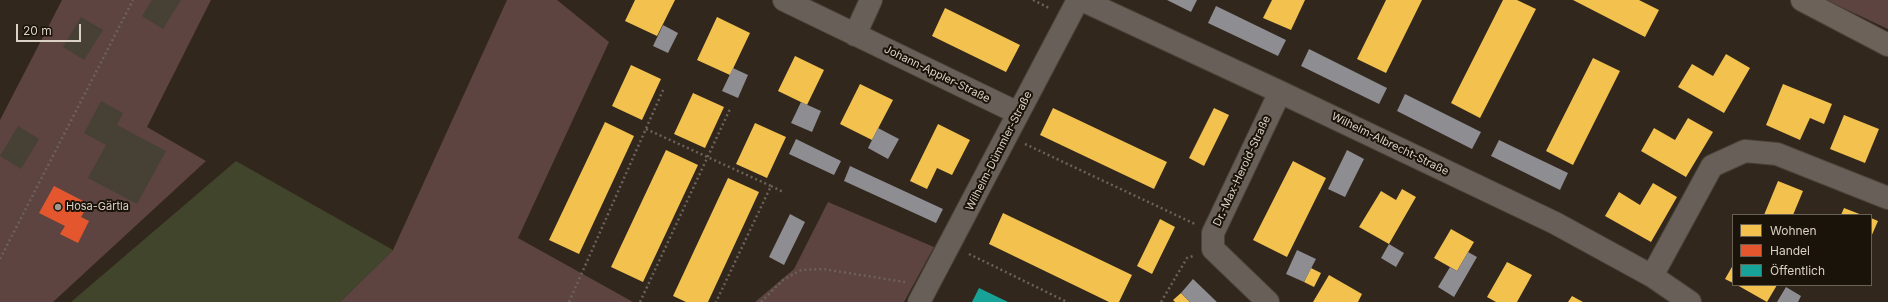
<!DOCTYPE html>
<html>
<head>
<meta charset="utf-8">
<style>
	body { margin:0 }
	#map { position:relative; width:1888px; height:302px; overflow:hidden; background:#31271c; font-family:Inter,sans-serif }
	canvas { display:block }
	.legend { position:absolute; left:1732px; top:214px; width:140px; height:72px; box-sizing:border-box; background:#1a130a; border:1px solid #685f55; margin:0; padding:5px 7px; list-style:none; font-size:12px; color:#dcd1c5 }
	.legend li { display:flex; align-items:center; gap:8px; height:20px }
	.legend b { width:20px; border:1px solid #685f55 }
	.scale { position:absolute; left:16px; top:24px; width:65px; height:18px; box-sizing:border-box; border:2px solid #dcd1c5; border-top:0; padding-left:5px; font-size:12px; line-height:14px; white-space:nowrap; color:#dcd1c5; -webkit-text-stroke:3px #1a130a; paint-order:stroke }
</style>
</head>
<body>
<div id="map">
<canvas width="1888" height="302"></canvas>
<ul class="legend">
<li><b style="height:11px;background:#f2c14e"></b>Wohnen</li>
<li><b style="height:11px;background:#e4572e"></b>Handel</li>
<li><b style="height:11px;background:#17a398"></b>Öffentlich</li>
</ul>
<div class="scale">20 m</div>
</div>
<script>
const ctx = document.querySelector('canvas').getContext('2d');
ctx.lineJoin = 'round';
function fill(path, color) { ctx.fillStyle = color; ctx.fill(path, 'evenodd'); }
const toPath = rows => new Path2D(rows.map(r => 'M' + r).join(''));
function stroke(path, color, width, dash) { ctx.strokeStyle = color; ctx.lineWidth = width; ctx.lineCap = dash ? 'butt' : 'round'; ctx.setLineDash(dash || []); ctx.stroke(path); }
function label(font, color, halo, rows, align = 'center') {
  ctx.font = font + ' Inter,sans-serif'; ctx.lineWidth = 4; ctx.setLineDash([]); ctx.textBaseline = 'middle'; ctx.strokeStyle = halo; ctx.fillStyle = color; for (const [text, x, y, turn = 0] of rows) {
    ctx.save(); ctx.translate(x, y); ctx.rotate((+turn || 0) * Math.PI / 180); ctx.textAlign = isNaN(turn) ? turn : align; if (halo) ctx.strokeText(text, 0, 0); ctx.fillText(text, 0, 0); ctx.restore();
  }
}
fill(toPath([
	[62,0,211,0,147,127,206,161,53,302,0,302,0,120],
	[507,0,557,0,609,42,518,238,633,302,340,302,393,250],
	[1826,0,1888,0,1888,29],
	[828,202,934,247,904,302,755,302,794,269]
]), '#5d4440');
fill(toPath([
	[236,161,393,250,340,302,71,302]
]), '#41452b');
fill(toPath([
	[635,0,675,0,657,36,625,21],
	[1272,0,1305,0,1291,30,1263,18],
	[1386,0,1422,0,1386,73,1357,59],
	[1503,0,1517,0,1536,9,1480,118,1451,103],
	[1573,0,1639,0,1659,10,1645,37],
	[945,8,1020,45,1006,72,932,36],
	[717,17,750,33,730,75,697,60],
	[1726,54,1750,68,1724,113,1678,87,1692,64,1713,76],
	[795,56,824,70,807,105,778,91],
	[1593,58,1620,71,1573,165,1546,151],
	[631,65,661,79,642,120,612,106],
	[860,84,893,100,872,140,840,124],
	[1783,84,1832,104,1824,124,1810,118,1800,140,1766,125],
	[693,93,724,107,705,148,674,134],
	[1053,108,1167,162,1154,189,1040,135],
	[1214,108,1229,115,1204,166,1189,158],
	[1844,115,1879,129,1865,163,1830,149],
	[1688,118,1713,132,1686,177,1641,151,1654,128,1675,140],
	[605,122,634,136,579,254,549,240],
	[755,123,786,137,767,178,736,164],
	[938,124,970,140,952,175,937,168,927,189,910,181],
	[666,150,698,165,643,282,611,267],
	[1293,161,1326,178,1287,257,1253,240],
	[728,178,759,192,708,302,686,302,673,296],
	[1778,181,1803,191,1793,215,1764,215],
	[1653,183,1677,197,1651,242,1605,216,1619,192,1640,205],
	[1402,189,1416,197,1389,244,1359,227,1381,191,1396,200],
	[1844,208,1862,215,1841,215],
	[1003,213,1132,275,1119,302,1109,302,989,244],
	[1871,218,1878,221,1871,237],
	[1160,219,1175,227,1152,274,1137,266],
	[1451,229,1474,242,1457,271,1434,258],
	[1507,262,1532,275,1517,302,1496,302,1487,297],
	[1733,265,1733,283,1725,279],
	[1311,268,1321,273,1314,287,1304,282],
	[1329,275,1362,294,1358,302,1313,302],
	[1737,285,1777,285,1767,302],
	[1181,293,1190,302,1175,302,1173,300],
	[1572,296,1583,302,1568,302]
]), '#f2c14e');
fill(toPath([
	[54,186,89,204,81,217,89,221,78,243,60,234,65,226,39,213]
]), '#e4572e');
fill(toPath([
	[979,288,1008,302,972,302]
]), '#17a398');
fill(toPath([
	[1167,0,1197,0,1191,12],
	[1216,6,1286,40,1278,56,1208,23],
	[663,25,678,33,668,53,653,46],
	[1309,49,1387,88,1379,104,1301,66],
	[733,68,748,75,738,98,722,91],
	[1405,94,1481,132,1472,149,1397,111],
	[801,102,821,111,812,132,791,123],
	[878,128,899,139,888,159,868,148],
	[796,139,841,161,834,175,789,154],
	[1499,140,1568,173,1560,190,1491,156],
	[1347,150,1364,159,1345,197,1328,189],
	[850,166,943,209,936,223,844,181],
	[790,214,805,222,784,265,769,257],
	[1389,244,1404,253,1396,267,1381,258],
	[1297,250,1316,259,1304,282,1286,274],
	[1468,252,1477,257,1454,297,1438,287,1450,267,1457,271],
	[1193,279,1217,302,1190,302,1181,293],
	[1786,287,1801,296,1798,302,1777,302]
]), '#8d8d92');
fill(toPath([
	[152,0,181,0,163,29,142,16],
	[81,17,103,30,84,60,63,47],
	[101,101,123,113,117,125,166,151,137,204,88,178,106,145,84,133],
	[18,126,39,139,21,169,0,156]
]), '#464035');
const street = toPath([
	[784,0,1018,113],
	[1082,0,1280,92,1555,223,1652,276,1690,302],
	[855,35,871,0],
	[1652,276,1712,166,1745,151,1777,154,1888,198],
	[919,302,1078,0],
	[1268,302,1213,249,1213,233,1280,92]
]);
const secondary = toPath([
	[1802,0,1888,45]
]);
stroke(street, '#4b4239', 24);
stroke(secondary, '#4b4239', 24);
stroke(toPath([
	[1033,0,1049,8],
	[646,129,771,186,716,302],
	[1025,144,1195,224],
	[771,186,783,192],
	[969,254,1067,302],
	[0,259,133,0],
	[569,302,664,88],
	[640,302,730,109],
	[761,302,783,280,801,270,823,269,905,282],
	[1161,302,1187,258,1193,256]
]), '#6b635b', 2.5, [2, 3]);
stroke(street, '#686058', 22);
stroke(secondary, '#6c6259', 22);
for (const [x, y, r, color] of [
	[58,207,4,"#a0968a"]
]) { const dot = new Path2D(); dot.arc(x, y, r, 0, 2 * Math.PI); ctx.fillStyle = color; ctx.fill(dot); stroke(dot, '#1a130a', 1.5); }
label('11px', '#dcd1c5', '#1a130a', [
	["Johann-Appler-Straße",937,74,26],
	["Wilhelm-Albrecht-Straße",1390,144,26],
	["Wilhelm-Dümmler-Straße",999,151,-63],
	["Dr.-Max-Herold-Straße",1242,171,-65]
]);
label('11px', '#dcd1c5', '#1a130a', [
	["Hosa-Gärtla",66,207]
], 'left');
</script>
</body>
</html>
